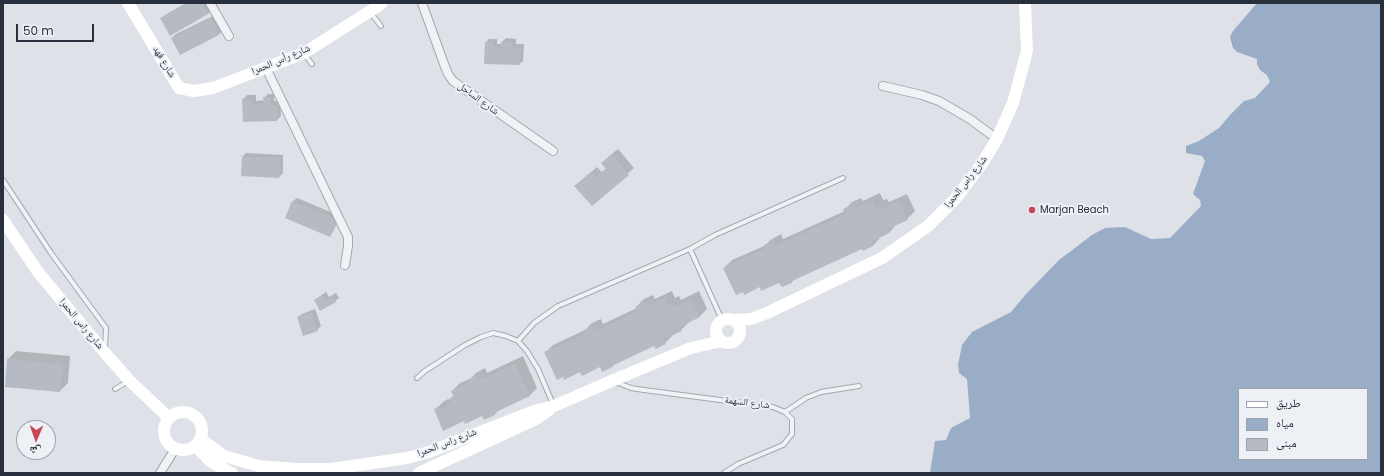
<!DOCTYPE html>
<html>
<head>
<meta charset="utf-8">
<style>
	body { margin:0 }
	#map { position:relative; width:1384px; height:476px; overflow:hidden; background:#dee1e7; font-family:Poppins,"Noto Naskh Arabic",sans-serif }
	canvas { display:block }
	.frame { position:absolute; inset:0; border:4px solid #282f3d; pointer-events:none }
	.legend { position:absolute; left:1238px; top:388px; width:130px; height:72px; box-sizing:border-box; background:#edf0f5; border:1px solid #9ea3ab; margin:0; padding:5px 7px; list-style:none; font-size:12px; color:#282f3d }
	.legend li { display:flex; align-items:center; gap:8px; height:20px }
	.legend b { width:20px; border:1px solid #9ea3ab }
	.north { position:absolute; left:16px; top:420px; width:40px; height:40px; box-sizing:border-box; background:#edf0f5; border:1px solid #9ea3ab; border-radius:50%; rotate:182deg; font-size:11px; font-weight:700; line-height:16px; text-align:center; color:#282f3d }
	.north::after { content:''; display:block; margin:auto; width:14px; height:18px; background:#c74755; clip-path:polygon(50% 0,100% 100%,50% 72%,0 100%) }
	.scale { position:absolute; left:16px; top:24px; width:78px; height:18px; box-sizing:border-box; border:2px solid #282f3d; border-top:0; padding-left:5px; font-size:12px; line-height:14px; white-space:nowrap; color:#282f3d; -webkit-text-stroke:3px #edf0f5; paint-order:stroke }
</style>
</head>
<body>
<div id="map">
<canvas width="1384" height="476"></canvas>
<div class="frame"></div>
<ul class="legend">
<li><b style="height:5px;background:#fff"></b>طريق</li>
<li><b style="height:11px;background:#9aadc6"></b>مياه</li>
<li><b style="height:11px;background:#b5bac3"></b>مبنى</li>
</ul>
<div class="north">ش</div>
<div class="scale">50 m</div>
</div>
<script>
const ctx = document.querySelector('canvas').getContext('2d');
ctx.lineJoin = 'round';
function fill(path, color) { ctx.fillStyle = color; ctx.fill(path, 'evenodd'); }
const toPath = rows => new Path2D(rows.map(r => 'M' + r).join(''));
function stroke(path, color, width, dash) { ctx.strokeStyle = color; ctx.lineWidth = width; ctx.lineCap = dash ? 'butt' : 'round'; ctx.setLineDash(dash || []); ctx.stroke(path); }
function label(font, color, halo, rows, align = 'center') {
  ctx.font = font + ' Poppins,"Noto Naskh Arabic",sans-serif'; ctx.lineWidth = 4; ctx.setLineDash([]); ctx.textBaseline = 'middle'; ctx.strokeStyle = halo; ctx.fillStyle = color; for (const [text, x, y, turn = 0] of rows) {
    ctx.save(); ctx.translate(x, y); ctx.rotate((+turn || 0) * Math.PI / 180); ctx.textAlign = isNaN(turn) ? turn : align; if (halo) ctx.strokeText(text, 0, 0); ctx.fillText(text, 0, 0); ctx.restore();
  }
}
fill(toPath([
	[1257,3,1381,3,1381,473,930,473,935,441,946,440,951,428,970,418,967,379,959,373,958,365,962,345,972,332,1011,312,1027,293,1059,260,1092,235,1105,228,1125,227,1151,239,1170,238,1201,206,1200,200,1193,194,1205,161,1202,156,1186,153,1186,146,1199,141,1219,128,1230,115,1244,101,1255,98,1270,82,1267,75,1260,70,1257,64,1257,59,1237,52,1233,48,1230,37,1233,31],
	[1239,389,1367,389,1367,459,1239,459]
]), '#9aadc6');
fill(toPath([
	[186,3,207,3,211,10,208,14,161,19,165,15],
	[215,15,223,31,219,34,181,54,172,38,176,34],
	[506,38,516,39,516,44,524,44,523,61,519,64,486,42,489,39,497,39,497,44,502,44,502,42],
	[268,94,274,94,274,101,280,101,281,116,277,120,244,121,243,99,247,95,256,95,256,101,265,100,264,98],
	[618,149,634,168,592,205,582,180,597,167,602,172,607,168,608,157],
	[246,153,283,155,283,173,279,177,242,157],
	[880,193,883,200,887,199,889,202,907,194,915,211,907,219,896,225,889,233,880,237,880,238,873,246,862,247,795,278,792,282,780,281,743,291,724,268,732,260,764,246,772,239,781,234,783,239,845,211,844,210,852,202,861,198,863,201],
	[297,198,340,216,333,232,329,236,293,201],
	[672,291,675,298,679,296,681,300,699,291,707,309,700,316,689,322,681,330,672,334,673,335,665,343,655,345,616,363,612,366,603,371,601,366,581,371,545,353,553,345,585,330,592,323,601,319,603,324,637,308,636,307,644,299,653,295,655,299],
	[326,292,329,297,336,293,339,298,335,301,315,300],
	[315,309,321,326,317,330,298,317,302,314],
	[16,351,70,356,68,383,60,391,8,359],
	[523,356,537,388,530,395,500,409,495,414,485,419,483,415,464,420,435,410,443,402,448,399,449,400,454,395,452,391,460,383,470,379,476,373,485,368,487,373]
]), '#0003');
fill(toPath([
	[187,3,202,3,208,14,170,36,160,18],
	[211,18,219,35,180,55,171,38],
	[485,42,494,42,493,47,501,48,501,42,512,42,512,47,521,48,520,65,484,64],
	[263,97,270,97,271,104,277,104,277,121,243,122,242,99,252,99,252,104,264,104],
	[612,154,629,175,592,206,574,186,591,172,595,177,606,169,601,163],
	[242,157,280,158,279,178,241,176],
	[292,201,337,220,330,237,285,218],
	[872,201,875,207,879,206,881,209,899,201,908,220,887,229,889,233,871,242,873,246,863,251,862,249,792,281,792,283,782,287,779,283,761,291,760,287,744,295,743,292,736,295,723,268,764,249,763,246,773,241,775,246,845,214,843,209,853,205,855,208],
	[322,295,325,300,332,296,336,302,320,311,314,300],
	[664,298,667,305,671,303,673,307,691,299,700,317,680,327,682,331,664,339,666,344,656,349,654,346,612,366,613,367,602,372,600,367,582,376,580,372,564,380,563,377,557,380,544,352,585,334,583,331,593,326,596,331,637,311,635,307,645,302,647,306],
	[311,312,318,331,303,336,297,317],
	[7,359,63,364,60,392,5,387],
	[515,364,530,396,494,413,495,415,484,420,482,416,465,424,464,421,443,431,434,409,440,406,442,409,452,404,449,399,454,397,451,391,468,383,467,380,477,375,479,380]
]), '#b5bac3');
const lane = toPath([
	[370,12,381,26],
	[305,55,312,64],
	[3,180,51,253,106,328,105,348],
	[690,249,722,320],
	[518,341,534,323,558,306,690,249,715,235,843,178],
	[417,378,425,371,465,345,481,337,493,333,506,336,518,341,527,351,538,369,553,404],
	[616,382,631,388,644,390,773,407,785,412,792,419,792,434,783,445,738,464,724,473],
	[115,389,129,381],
	[785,412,806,398,821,392,859,386]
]);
const street = toPath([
	[210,3,229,36],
	[422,3,444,64,448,74,453,81,553,151],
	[266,68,348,237,348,246,345,265],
	[883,86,922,95,939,101,970,119,997,139],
	[160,473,175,449]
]);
stroke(lane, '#a4a8b1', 6);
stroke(street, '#a4a8b1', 10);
stroke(lane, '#f0f2f5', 4);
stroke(street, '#f0f2f5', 8);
stroke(toPath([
	[128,3,179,88,194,91,213,88,304,53,375,8,382,3],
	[3,220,38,272,105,353,129,380,169,418],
	'716 331a12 12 0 1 1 24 0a12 12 0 1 1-24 0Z',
	[735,320,751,319,767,313,882,258,928,226,957,197,981,165,997,139,1013,103,1027,51,1025,3],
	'164 431a19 19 0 1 1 38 0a19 19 0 1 1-38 0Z',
	[201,439,224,456,259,466,296,469,331,469,407,458,429,452,534,411,554,406,616,379,691,348,722,341],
	[196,446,210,461,227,471,232,473],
	[419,473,536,419,549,410]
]), '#fff', 12);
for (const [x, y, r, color] of [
	[1032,210,4,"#c74755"]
]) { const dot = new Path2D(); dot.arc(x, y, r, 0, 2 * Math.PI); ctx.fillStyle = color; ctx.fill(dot); stroke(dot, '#edf0f5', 1.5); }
label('10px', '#282f3d', '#edf0f5', [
	["شارع رأس الحمرا",281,60,-23],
	["شارع فهد",164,62,59],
	["شارع الساحل",478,99,36],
	["شارع راس الحمرا",966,182,-52],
	["شارع راس الحمرا",81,324,50],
	["شارع السهمة",747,403,7],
	["شارع راس الحمرا",447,443,-21]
]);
label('10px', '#282f3d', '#edf0f5', [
	["Marjan Beach",1040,210]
], 'left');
</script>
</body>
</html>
